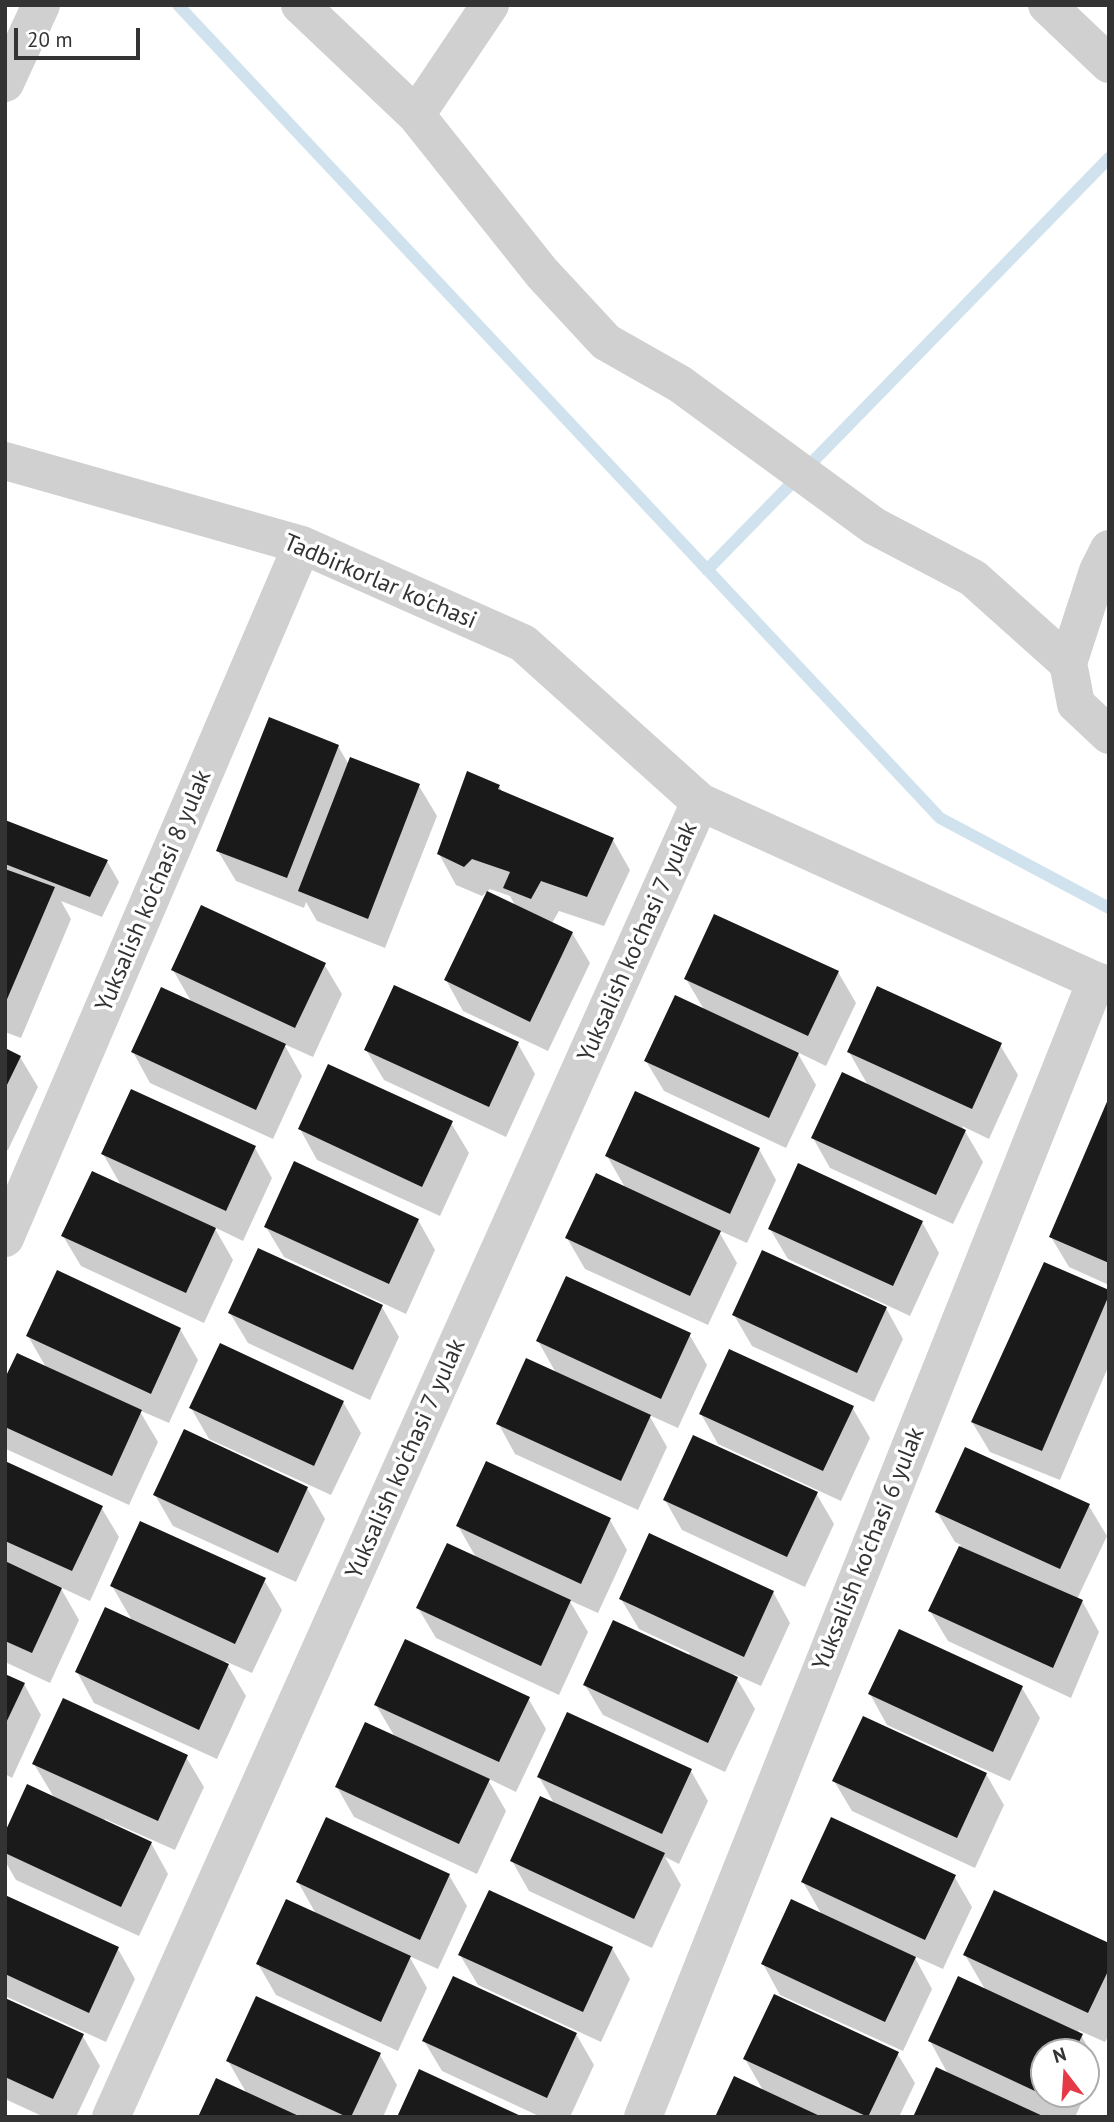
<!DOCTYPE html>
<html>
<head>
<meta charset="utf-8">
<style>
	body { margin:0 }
	#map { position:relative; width:1114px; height:2122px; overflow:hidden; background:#fff; font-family:"PT Sans",sans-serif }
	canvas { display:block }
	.frame { position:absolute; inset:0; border:7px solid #333; pointer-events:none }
	.north { position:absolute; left:1030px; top:2038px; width:70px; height:70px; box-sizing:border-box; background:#fff; border:2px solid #adadad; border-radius:50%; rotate:343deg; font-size:19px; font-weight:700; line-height:28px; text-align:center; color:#333 }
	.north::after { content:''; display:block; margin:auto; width:24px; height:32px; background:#e63946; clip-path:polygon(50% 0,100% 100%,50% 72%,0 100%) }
	.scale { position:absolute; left:14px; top:28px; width:126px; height:32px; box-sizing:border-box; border:4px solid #333; border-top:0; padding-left:9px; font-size:21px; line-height:24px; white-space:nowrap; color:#333; -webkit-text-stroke:5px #fff; paint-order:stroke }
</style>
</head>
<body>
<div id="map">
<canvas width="1114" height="2122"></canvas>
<div class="frame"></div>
<div class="north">N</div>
<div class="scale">20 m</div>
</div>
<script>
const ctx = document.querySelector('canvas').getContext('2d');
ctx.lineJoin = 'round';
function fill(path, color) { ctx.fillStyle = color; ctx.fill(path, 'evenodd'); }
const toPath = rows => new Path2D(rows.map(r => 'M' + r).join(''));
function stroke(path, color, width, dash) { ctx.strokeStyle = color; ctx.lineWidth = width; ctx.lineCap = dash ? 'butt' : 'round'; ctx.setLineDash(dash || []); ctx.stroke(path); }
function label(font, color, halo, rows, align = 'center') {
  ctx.font = font + ' "PT Sans",sans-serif'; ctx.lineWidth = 7; ctx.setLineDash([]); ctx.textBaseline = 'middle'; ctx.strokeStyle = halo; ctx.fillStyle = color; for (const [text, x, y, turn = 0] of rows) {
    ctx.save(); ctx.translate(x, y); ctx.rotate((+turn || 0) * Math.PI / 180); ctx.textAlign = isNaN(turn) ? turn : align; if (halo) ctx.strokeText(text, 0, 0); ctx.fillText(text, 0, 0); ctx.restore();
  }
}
fill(toPath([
	[338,746,349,765,419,786,437,816,385,948,317,921,306,902,304,908,236,881,218,851],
	[499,786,503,793,613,840,630,870,604,926,559,911,552,923,572,933,590,963,548,1051,463,1011,446,980,516,907,510,896,490,889,482,896,456,885,439,854],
	[5,821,107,861,119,882,102,917,61,901,71,919,21,1038,5,1032],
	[324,964,342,994,313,1057,284,1044,302,1076,273,1139,150,1083,133,1052,192,1003,173,970],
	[838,972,856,1003,826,1066,797,1052,816,1085,786,1148,664,1091,646,1061,705,1011,686,979],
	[518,1044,535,1074,506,1137,384,1080,366,1050],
	[1000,1045,1018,1075,989,1139,962,1126,983,1162,953,1224,830,1168,813,1138,869,1087,849,1052],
	[5,1050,20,1057,38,1087,8,1150,5,1149],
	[1109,1101,1109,1285,1069,1267,1051,1237],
	[451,1123,469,1153,440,1216,317,1160,300,1129],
	[255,1148,272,1178,243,1241,214,1227,233,1260,204,1323,81,1266,63,1236,122,1187,103,1154],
	[759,1149,776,1180,747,1243,718,1230,737,1263,708,1325,585,1269,567,1238,626,1189,607,1156],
	[418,1220,435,1250,406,1314,284,1257,266,1227],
	[922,1222,939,1253,910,1316,788,1259,770,1229],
	[1109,1292,1109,1365,1060,1480,990,1452,972,1422],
	[382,1307,399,1337,370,1400,248,1343,230,1313],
	[886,1308,903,1339,874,1402,752,1346,734,1315],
	[180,1329,198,1360,169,1423,139,1410,158,1442,129,1505,6,1449,5,1383,47,1369,28,1336],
	[689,1334,707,1365,678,1428,649,1415,667,1447,638,1510,515,1454,498,1423,556,1373,538,1341],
	[343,1402,361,1433,331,1495,209,1439,191,1408],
	[852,1407,870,1438,841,1501,718,1444,701,1414],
	[5,1463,101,1507,119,1537,90,1601,60,1587,79,1620,50,1683,5,1662],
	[307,1488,325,1519,296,1582,173,1526,155,1495],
	[816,1493,834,1524,805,1587,682,1530,665,1500],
	[1089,1506,1107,1536,1077,1599,1082,1601,1099,1632,1071,1698,948,1641,930,1611,961,1545,955,1542,937,1512],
	[610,1520,627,1550,598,1613,569,1600,588,1632,559,1695,436,1638,418,1608,477,1559,458,1526],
	[264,1580,282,1610,252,1673,225,1661,246,1696,217,1759,94,1703,77,1672,133,1622,112,1586],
	[773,1592,790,1623,761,1686,734,1674,755,1709,725,1772,603,1715,585,1685,688,1656,690,1653,639,1629,621,1599],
	[5,1676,24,1684,41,1715,12,1778,5,1774],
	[1022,1688,1040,1718,1010,1781,887,1725,870,1694],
	[528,1698,546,1729,516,1792,487,1778,506,1811,477,1874,354,1817,337,1787,395,1737,376,1705],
	[186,1757,204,1787,175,1850,105,1819,104,1822,151,1843,168,1874,139,1936,16,1880,5,1861,5,1836,55,1799,34,1764],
	[691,1771,708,1801,679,1864,665,1857,681,1885,652,1948,529,1891,512,1861,555,1805,539,1777],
	[986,1774,1004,1805,975,1868,852,1811,834,1781],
	[449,1875,467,1906,438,1969,409,1956,427,1988,398,2051,276,1995,258,1964,316,1914,298,1882],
	[954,1876,972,1907,943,1969,914,1956,932,1989,903,2051,780,1995,763,1964,822,1915,803,1882],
	[5,1897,118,1949,135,1979,106,2042,5,1996],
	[1109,1945,1109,2035,1105,2042,1078,2030,1099,2066,1086,2093,1086,2052,1044,2052,1044,2094,1086,2094,1075,2117,915,2117,948,2074,930,2041,986,1991,965,1955],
	[612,1948,630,1979,601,2042,478,1985,460,1955],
	[5,2000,82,2035,100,2066,76,2117,44,2117,5,2099],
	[576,2034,594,2065,570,2117,541,2117,442,2071,424,2041],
	[897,2053,915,2083,899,2117,717,2117,764,2092,745,2059],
	[380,2055,397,2085,383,2117,200,2117,247,2094,228,2061]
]), '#0003');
stroke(toPath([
	[178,5,940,818,1109,908],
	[707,570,1109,158]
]), '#cfe2ee', 12);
fill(toPath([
	[269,717,339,745,287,878,216,851],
	[350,757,420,784,368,919,298,891],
	[467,771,500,785,498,789,614,838,587,897,541,881,531,899,503,888,510,872,472,859,464,867,437,854],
	[5,820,108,860,90,897,5,864],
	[5,869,55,887,5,1004],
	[487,891,573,932,530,1022,444,980],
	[201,905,326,963,295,1028,171,970],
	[714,914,839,971,808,1036,684,979],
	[394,985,519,1042,489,1107,364,1050],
	[877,986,1002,1043,972,1109,847,1052],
	[161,987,286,1044,256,1110,131,1052],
	[675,995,799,1053,769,1118,644,1061],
	[5,1048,21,1056,5,1089],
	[328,1064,453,1121,422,1187,298,1129],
	[842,1072,966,1130,936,1195,811,1138],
	[131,1089,256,1146,226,1211,101,1154],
	[635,1091,760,1148,730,1214,605,1156],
	[1109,1097,1109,1263,1049,1237],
	[294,1161,419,1219,389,1284,264,1227],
	[798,1163,923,1221,893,1286,768,1229],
	[92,1171,216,1228,186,1293,61,1236],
	[596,1173,721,1231,690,1296,565,1238],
	[258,1248,383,1305,353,1370,228,1313],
	[762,1250,887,1307,857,1373,732,1315],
	[1044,1262,1109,1290,1109,1295,1042,1451,971,1422],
	[57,1270,181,1328,151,1394,26,1336],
	[566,1276,691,1333,661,1399,536,1341],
	[220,1343,344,1401,314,1466,189,1408],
	[729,1349,854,1406,823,1471,699,1414],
	[17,1353,142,1410,112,1476,5,1427,5,1378],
	[526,1358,651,1415,621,1481,496,1424],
	[184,1429,308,1487,278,1553,153,1495],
	[693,1435,818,1492,787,1557,663,1500],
	[965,1447,1090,1504,1060,1569,935,1512],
	[5,1461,103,1506,72,1571,5,1541],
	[486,1461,611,1518,581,1584,456,1526],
	[140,1521,266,1578,235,1644,110,1586],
	[649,1533,774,1591,744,1657,619,1599],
	[447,1543,571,1600,541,1666,416,1608],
	[959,1546,1083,1600,1053,1668,928,1611],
	[5,1561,62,1588,32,1653,5,1641],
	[105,1607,229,1664,199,1730,75,1672],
	[613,1620,738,1677,708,1743,583,1685],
	[899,1629,1023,1686,993,1752,868,1694],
	[405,1639,530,1697,499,1762,374,1705],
	[5,1674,25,1683,5,1725],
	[63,1698,188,1755,158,1821,32,1764],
	[567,1712,692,1769,662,1834,537,1777],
	[863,1716,987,1773,957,1838,832,1781],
	[365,1722,490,1779,459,1844,335,1787],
	[27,1784,152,1842,121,1907,5,1853,5,1832],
	[540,1796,665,1853,634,1919,510,1861],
	[326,1817,450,1874,420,1940,296,1882],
	[831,1817,956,1875,925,1940,801,1882],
	[489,1890,613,1947,583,2012,458,1955],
	[994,1890,1109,1943,1109,1969,1088,2013,963,1955],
	[5,1895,119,1947,89,2013,5,1974],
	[286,1899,411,1956,381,2022,256,1964],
	[791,1899,916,1957,885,2022,761,1964],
	[453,1976,577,2033,547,2098,422,2041],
	[958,1976,1083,2034,1074,2052,1044,2052,1044,2094,1054,2094,1052,2099,928,2041],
	[774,1994,899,2052,868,2117,743,2059],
	[256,1996,381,2053,351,2117,347,2117,226,2061],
	[5,1998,84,2034,53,2099,5,2077],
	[936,2067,1045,2117,913,2117],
	[419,2069,523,2117,397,2117],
	[734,2076,822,2117,715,2117],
	[216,2078,301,2117,198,2117]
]), '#1a1a1a');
stroke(toPath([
	[300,5,416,115,542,273,606,342,680,384,874,526,973,578,1068,663],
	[1047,5,1109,64],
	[5,83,41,5],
	[416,115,490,5],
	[5,461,302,545,523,643,700,802,1096,981,1109,985],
	[1109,549,1098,571,1068,663,1076,704,1109,735],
	[5,1238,302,545],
	[111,2117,700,802],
	[643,2117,1096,981]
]), '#d0d0d0', 38);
label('24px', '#333', '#fff', [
	["Tadbirkorlar ko'chasi",380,582,23],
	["Yuksalish ko'chasi 8 yulak",154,891,-67],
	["Yuksalish ko'chasi 7 yulak",638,942,-66],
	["Yuksalish ko'chasi 7 yulak",406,1459,-66],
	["Yuksalish ko'chasi 6 yulak",869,1549,-68]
]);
</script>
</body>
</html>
